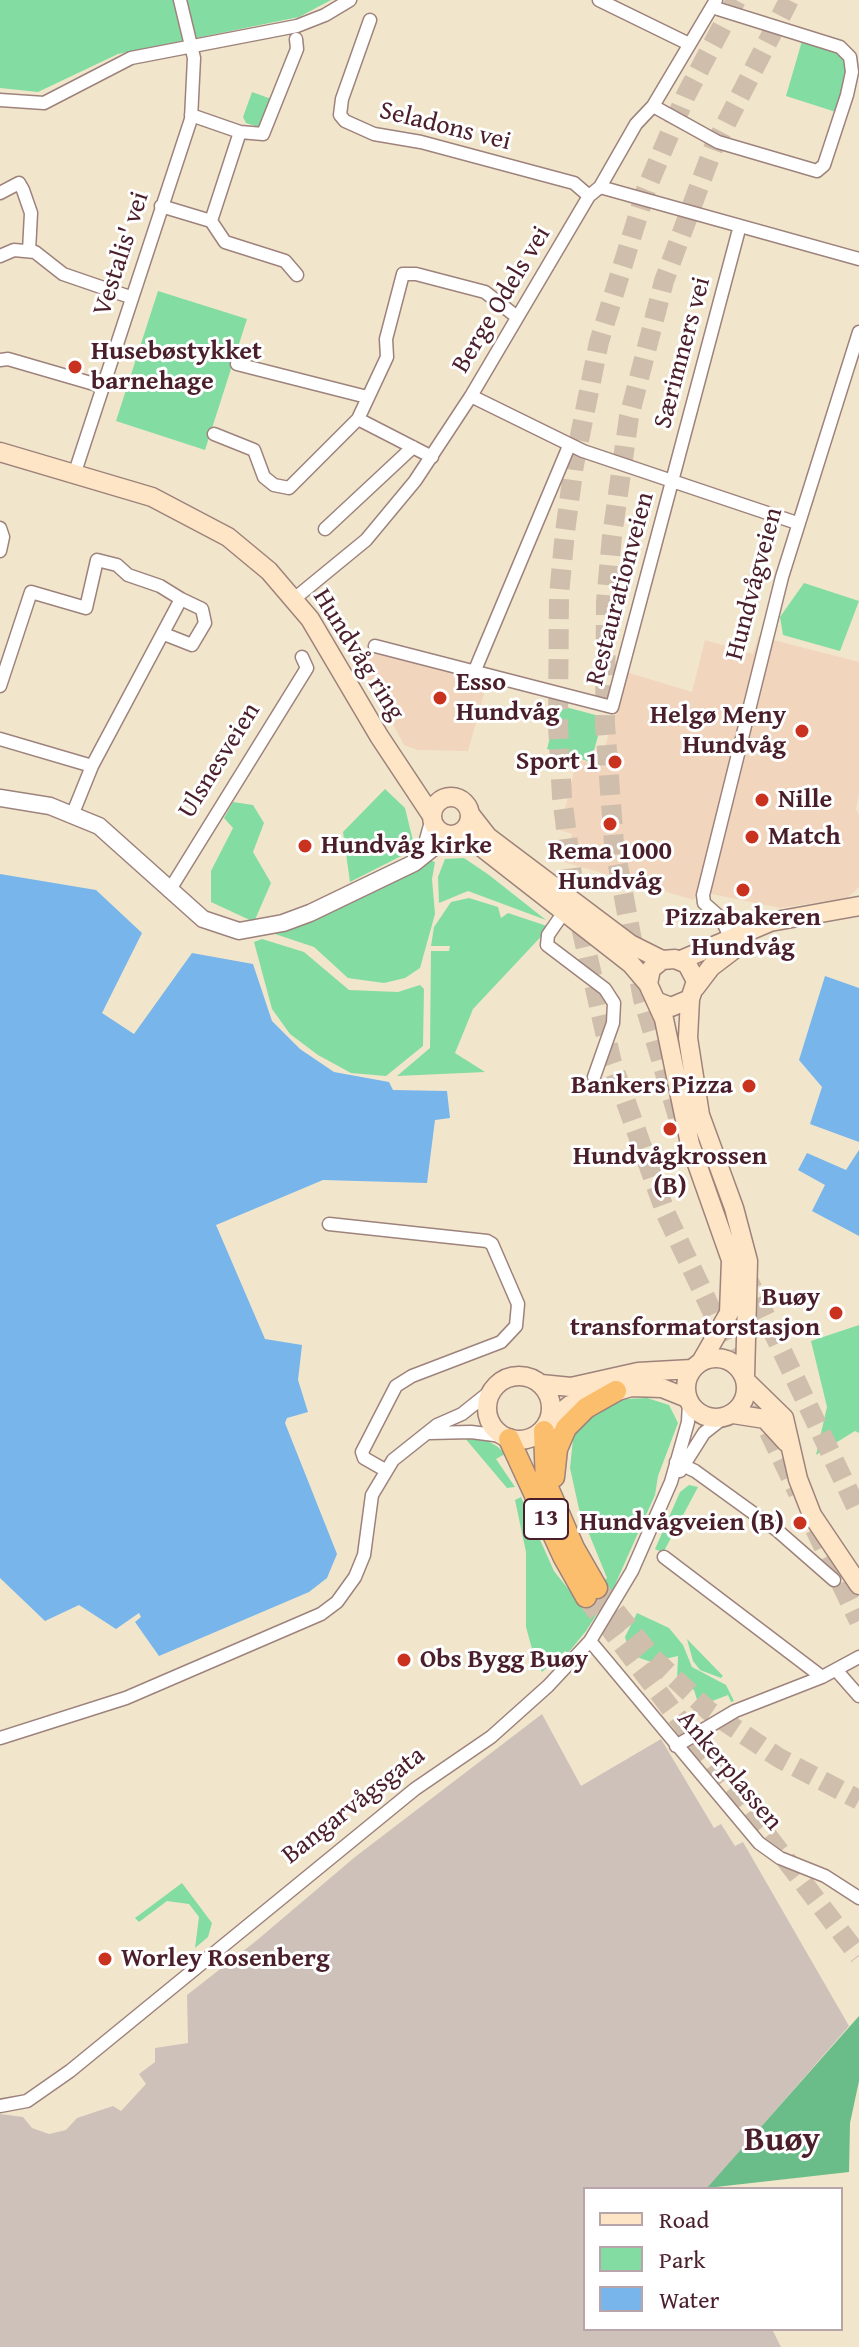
<!DOCTYPE html>
<html>
<head>
<meta charset="utf-8">
<style>
	body { margin:0 }
	#map { position:relative; width:859px; height:2347px; overflow:hidden; background:#f1e6cc; font-family:"Gentium Book Plus",serif }
	canvas { display:block }
	.legend { position:absolute; left:583px; top:2187px; width:260px; height:144px; box-sizing:border-box; background:#fff; border:2px solid #b7a5aa; margin:0; padding:10px 14px; list-style:none; font-size:24px; color:#4a1f2b }
	.legend li { display:flex; align-items:center; gap:16px; height:40px }
	.legend b { width:40px; border:2px solid #b7a5aa }
</style>
</head>
<body>
<div id="map">
<canvas width="859" height="2347"></canvas>
<ul class="legend">
<li><b style="height:10px;background:#fde5c5"></b>Road</li>
<li><b style="height:22px;background:#83dca2"></b>Park</li>
<li><b style="height:22px;background:#77b5ea"></b>Water</li>
</ul>
</div>
<script>
const ctx = document.querySelector('canvas').getContext('2d');
ctx.lineJoin = 'round';
function fill(path, color) { ctx.fillStyle = color; ctx.fill(path, 'evenodd'); }
const toPath = rows => new Path2D(rows.map(r => 'M' + r).join(''));
function stroke(path, color, width, dash) { ctx.strokeStyle = color; ctx.lineWidth = width; ctx.lineCap = dash ? 'butt' : 'round'; ctx.setLineDash(dash || []); ctx.stroke(path); }
function label(font, color, halo, rows, align = 'center') {
  ctx.font = font + ' "Gentium Book Plus",serif'; ctx.lineWidth = 6; ctx.setLineDash([]); ctx.textBaseline = 'middle'; ctx.strokeStyle = halo; ctx.fillStyle = color; for (const [text, x, y, turn = 0] of rows) {
    ctx.save(); ctx.translate(x, y); ctx.rotate((+turn || 0) * Math.PI / 180); ctx.textAlign = isNaN(turn) ? turn : align; if (halo) ctx.strokeText(text, 0, 0); ctx.fillText(text, 0, 0); ctx.restore();
  }
}
fill(toPath([
	[758,636,859,662,859,794,856,809,859,816,859,887,847,898,780,908,697,891,694,900,564,862,572,834,560,830,577,759,600,765,626,672,692,692,705,640,753,654],
	[380,651,488,680,468,751,418,750,404,745,358,660]
]), '#f1d5bd');
fill(toPath([
	[542,1714,581,1786,661,1739,714,1828,721,1824,735,1846,743,1842,849,2026,707,2189,585,2189,585,2329,772,2329,781,2347,0,2347,0,2114,23,2117,32,2128,49,2134,66,2130,77,2118,113,2106,121,2111,146,2084,139,2074,155,2062,155,2048,188,2043,187,1995,256,1941,355,1857]
]), '#cec1ba');
fill(toPath([
	[0,0,331,0,299,17,118,54,38,92,0,88],
	[802,41,837,52,847,64,836,112,786,96],
	[252,92,277,101,262,128,246,123,243,117],
	[158,291,247,319,205,450,116,421],
	[804,583,859,601,840,651,783,635,780,617],
	[558,705,603,717,591,762,547,749],
	[385,789,405,808,415,849,350,882,343,832],
	[233,802,253,805,264,823,253,852,271,883,254,922,211,902,211,871,233,828,224,818],
	[464,858,489,875,546,920,468,891,439,903,438,877,445,859],
	[429,860,435,862,432,879,435,914,420,968,405,978,384,983,348,978,314,947,272,933,294,927,420,869],
	[469,898,498,907,501,918,508,913,550,927,473,1009,455,1053,485,1072,397,1076,430,1048,431,951,449,951,450,946,431,946,434,927,451,902],
	[262,939,304,952,349,990,398,992,420,985,424,989,423,1046,386,1076,351,1073,318,1055,290,1034,272,1009,254,942],
	[859,1325,859,1433,855,1431,816,1455,827,1407,811,1341],
	[647,1398,669,1405,678,1423,658,1476,655,1495,614,1587,586,1631,568,1653,565,1651,542,1672,534,1656,526,1627,526,1552,515,1500,521,1497,554,1571,580,1604,607,1578,579,1509,570,1468,574,1430,599,1408,622,1399],
	[464,1437,488,1441,498,1447,505,1454,496,1459,515,1487,507,1488],
	[689,1485,698,1487,663,1553,655,1549,680,1492],
	[637,1613,669,1628,683,1645,692,1667,726,1685,734,1701,731,1702,728,1695,699,1706,694,1690,677,1681,678,1656,651,1662,637,1657,628,1648,625,1637],
	[687,1639,723,1676,721,1678,700,1670,693,1661],
	[182,1883,212,1923,208,1937,195,1948,199,1917,189,1904,167,1901,139,1922,135,1918]
]), '#83dca2');
fill(toPath([
	[859,2016,859,2081,850,2123,849,2172,707,2188]
]), '#6abc88');
fill(toPath([
	[0,874,96,890,142,933,102,1013,134,1034,192,953,253,964,272,1021,300,1049,334,1072,389,1082,393,1090,447,1091,450,1118,435,1120,427,1183,323,1180,216,1225,265,1339,302,1345,298,1380,308,1412,287,1418,285,1423,337,1554,327,1578,309,1592,159,1656,135,1622,141,1617,139,1613,116,1629,79,1605,45,1621,0,1578],
	[825,976,859,988,859,1142,810,1124,822,1087,799,1060],
	[859,1150,859,1236,812,1211,825,1185,798,1170,807,1153,846,1170]
]), '#77b5ea');
stroke(toPath([
	[736,0,686,95,646,190,599,342,574,465,565,532,559,595,558,726,562,797,576,905,612,1063,666,1214,798,1493],
	[678,1117,643,999,614,844,605,724,606,602,612,536,629,417,664,281,713,149,789,0],
	[744,1271,859,1513],
	[815,1529,859,1621],
	[597,1588,652,1657,709,1711,779,1758,859,1800],
	[586,1597,859,1956]
]), '#d0beac', 20, [20, 10]);
const minor = toPath([
	[599,0,687,43],
	[370,20,342,99,340,115,345,121,374,134,421,142,574,183,589,196],
	[0,100,44,103,131,58,297,26,325,15,350,0],
	[653,106,718,142,817,171,824,165,847,95,852,72,850,57,840,47,712,7],
	[191,115,240,132,263,134,297,49,296,39],
	[600,187,859,259],
	[0,193,19,183,23,190,31,213,29,251],
	[161,206,211,221,225,242,285,261,297,275],
	[211,221,240,132],
	[0,256,14,250,35,252,63,274,130,297],
	[0,360,8,359,101,386],
	[237,364,367,397],
	[471,396,583,451,797,523],
	[214,434,254,450,264,477,274,485,289,488,358,419],
	[432,457,358,419,387,357,386,339,403,274,416,274,485,292,517,317],
	[75,472,191,119,194,58,180,0],
	[0,528,3,537,0,551],
	[325,529,413,447],
	[294,599,366,540,415,481,471,396,589,196,600,187,636,124,653,106,716,0],
	[164,634,192,645,205,623,202,609,181,599],
	[375,646,612,707,738,233],
	[475,670,569,446],
	[0,686,31,592,86,608,97,560,117,565,128,575,160,586,181,599,92,766,73,813],
	[0,739,92,766],
	[169,891,307,668,302,657],
	[564,912,548,935,547,945,605,989,614,1003,613,1023,594,1077],
	[731,939,721,918,704,903,703,895,782,577,859,332],
	[329,1224,487,1241,492,1244,518,1304,516,1326,501,1342,412,1376,396,1386,362,1452,364,1458,385,1470],
	[429,1433,471,1432,502,1436],
	[676,1462,695,1471,778,1531,834,1580],
	[680,1471,704,1433,723,1418],
	[664,1557,822,1677,735,1711,676,1746],
	[590,1641,759,1843,780,1858,825,1876,859,1898],
	[837,1671,859,1696],
	[822,1677,859,1657],
	[0,1738,126,1698,321,1614,337,1602,355,1577,364,1555,372,1495,393,1460,437,1425,462,1414,492,1390],
	[0,2106,27,2101,70,2071,415,1789,491,1737,548,1686,590,1641,632,1571,671,1482,688,1422,689,1403]
]);
const tertiary = toPath([
	[0,798,50,806,99,826,203,919,239,931,283,923,310,913,414,863,449,835],
	[417,858,426,847,433,822]
]);
const secondary = toPath([
	[0,452,152,497,228,537,269,571,310,619,379,736,432,816],
	'432 816a19 19 0 1 1 38 0a19 19 0 1 1-38 0Z',
	[470,814,488,837,630,944,662,960],
	[455,835,480,846,631,964,648,984],
	[681,960,770,922,859,906],
	[695,988,711,967,736,948],
	[690,999,688,1038,700,1115,734,1208,748,1261,745,1377],
	[658,1002,671,1007,690,999,696,981,687,964,675,959,662,960,651,969,648,984,664,1019,690,1144,731,1260,729,1313,701,1362],
	'686 1388a30 30 0 1 1 60 0a30 30 0 1 1-60 0Z',
	'487 1408a32 32 0 1 1 64 0a32 32 0 1 1-64 0Z',
	[746,1381,784,1418,798,1479,812,1515,859,1585],
	[541,1384,571,1387,638,1372,692,1369],
	[733,1414,765,1419,787,1443],
	[548,1423,570,1405,631,1387,662,1388,687,1398]
]);
const trunk = toPath([
	[544,1431,546,1483,574,1548,597,1588],
	[509,1439,563,1556,586,1597],
	[554,1477,557,1449,566,1428,586,1408,616,1391]
]);
stroke(minor, '#9e827c', 15);
stroke(tertiary, '#9e827c', 19);
stroke(secondary, '#9e827c', 21);
stroke(trunk, '#9e827c', 23);
stroke(minor, '#fff', 12);
stroke(tertiary, '#fff', 16);
stroke(secondary, '#fde5c5', 18);
stroke(trunk, '#fabe6d', 20);
for (const [x, y, r, color] of [
	[75,367,8,"#c8321e"],
	[440,698,8,"#c8321e"],
	[802,731,8,"#c8321e"],
	[615,762,8,"#c8321e"],
	[762,800,8,"#c8321e"],
	[610,824,8,"#c8321e"],
	[752,837,8,"#c8321e"],
	[305,846,8,"#c8321e"],
	[743,890,8,"#c8321e"],
	[749,1086,8,"#c8321e"],
	[670,1129,8,"#c8321e"],
	[836,1313,8,"#c8321e"],
	[800,1523,8,"#c8321e"],
	[404,1660,8,"#c8321e"],
	[105,1959,8,"#c8321e"]
]) { const dot = new Path2D(); dot.arc(x, y, r, 0, 2 * Math.PI); ctx.fillStyle = color; ctx.fill(dot); stroke(dot, '#fff', 3); }
for (const [x, y, w] of [
	[546,1519,44]
]) { const box = new Path2D(); box.roundRect(x - w / 2, y - 20, w, 40, 6); ctx.fillStyle = '#fff'; ctx.fill(box); stroke(box, '#4a1f2b', 2); }
label('bold 24px', '#4a1f2b', null, [
	["13",546,1519]
]);
label('26px', '#4a1f2b', '#fff', [
	["Seladons vei",445,127,14],
	["Vestalis' vei",122,254,-72],
	["Berge Odels vei",502,300,-59],
	["Særimners vei",683,353,-75],
	["Hundvågveien",755,584,-75],
	["Restaurationveien",621,589,-75],
	["Hundvåg ring",358,655,58],
	["Ulsnesveien",220,761,-58],
	["Ankerplassen",729,1771,50],
	["Bangarvågsgata",354,1806,-38]
]);
label('bold 26px', '#4a1f2b', '#fff', [
	["Husebøstykket",91,352],
	["barnehage",91,382],
	["Esso",456,683],
	["Hundvåg",456,713],
	["Helgø Meny",786,716,"right"],
	["Hundvåg",786,746,"right"],
	["Sport 1",599,762,"right"],
	["Nille",778,800],
	["Match",768,837],
	["Hundvåg kirke",321,846],
	["Rema 1000",610,852,"center"],
	["Hundvåg",610,882,"center"],
	["Pizzabakeren",743,918,"center"],
	["Hundvåg",743,948,"center"],
	["Bankers Pizza",733,1086,"right"],
	["Hundvågkrossen",670,1157,"center"],
	["(B)",670,1187,"center"],
	["Buøy",820,1298,"right"],
	["transformatorstasjon",820,1328,"right"],
	["Hundvågveien (B)",784,1523,"right"],
	["Obs Bygg Buøy",420,1660],
	["Worley Rosenberg",121,1959]
], 'left');
label('bold 34px', '#4a1f2b', '#fff', [
	["Buøy",782,2141]
]);
</script>
</body>
</html>
